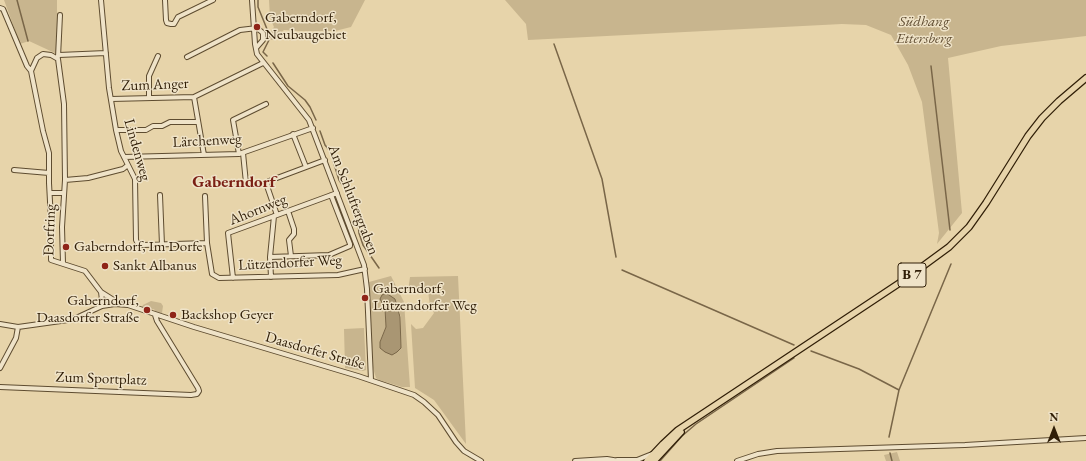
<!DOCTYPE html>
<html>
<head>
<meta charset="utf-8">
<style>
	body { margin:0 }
	#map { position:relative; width:1086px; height:461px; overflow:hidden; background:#e7d4aa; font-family:"EB Garamond",serif }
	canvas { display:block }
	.north { position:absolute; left:1034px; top:409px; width:40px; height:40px; -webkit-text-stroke:3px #efe3c8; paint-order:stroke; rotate:0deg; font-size:11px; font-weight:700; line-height:16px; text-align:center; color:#301e07 }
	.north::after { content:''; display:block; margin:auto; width:14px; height:18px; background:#301e07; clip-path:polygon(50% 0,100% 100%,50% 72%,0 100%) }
</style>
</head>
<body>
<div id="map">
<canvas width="1086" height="461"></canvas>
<div class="north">N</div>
</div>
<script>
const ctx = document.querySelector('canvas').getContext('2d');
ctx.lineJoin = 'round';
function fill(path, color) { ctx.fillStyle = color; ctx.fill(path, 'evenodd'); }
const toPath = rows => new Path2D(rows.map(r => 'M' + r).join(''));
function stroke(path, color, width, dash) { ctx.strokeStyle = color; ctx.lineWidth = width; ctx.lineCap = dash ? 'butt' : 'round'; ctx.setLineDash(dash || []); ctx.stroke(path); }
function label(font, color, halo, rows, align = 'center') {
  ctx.font = font + ' "EB Garamond",serif'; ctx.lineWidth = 3; ctx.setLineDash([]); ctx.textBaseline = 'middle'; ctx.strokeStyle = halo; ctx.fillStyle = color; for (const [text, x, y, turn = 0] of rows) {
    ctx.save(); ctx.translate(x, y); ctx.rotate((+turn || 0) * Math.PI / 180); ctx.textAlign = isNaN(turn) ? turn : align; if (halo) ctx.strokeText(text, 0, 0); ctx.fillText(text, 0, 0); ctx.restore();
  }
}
fill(toPath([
	[4,0,57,0,57,54,29,41,20,44],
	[269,0,365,0,351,27,335,31,300,31,284,30,272,40,268,39,269,33,274,27,270,18],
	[505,0,1086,0,1086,36,1001,46,948,58,962,213,937,244,939,233,922,102,908,65,891,35,866,25,842,24,528,40,526,24],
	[391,276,404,302,410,387,402,387,379,380,376,378,373,368,369,282],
	[395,299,401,317,401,348,380,342,386,327,385,308],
	[458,276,466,444,434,400,415,388,411,324,416,329,423,328,434,313,430,306,428,291,408,291,410,277],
	[151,301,161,303,163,306,162,313,158,313,154,311,155,310,153,309,152,310,142,307,143,305],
	[364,328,366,370,363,371,345,368,344,329],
	[897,452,900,461,886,461,884,455]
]), '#c8b58e');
const water = toPath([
	[386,293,395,299,400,317,401,348,397,352,392,355,385,352,380,348,380,342,386,327,385,308,380,299,382,295,386,293]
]);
fill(water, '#a99673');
stroke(water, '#796648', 1);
stroke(toPath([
	[17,0,28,41],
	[258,0,258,7,269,34,269,40,263,52,267,56],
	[554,44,602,179,616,257],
	[273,63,288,86,305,100,310,107,316,120],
	[931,66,950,230],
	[320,131,325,145,330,151,339,180,345,189,358,221,359,233,363,245,379,268],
	[622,270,794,345],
	[811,351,859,369,899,390,889,437],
	[899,390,951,264],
	[890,453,892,461],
	[660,461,682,436,696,424,794,358]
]), '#796648', 1.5);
const minor = toPath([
	[101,0,109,88,116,130,121,151,135,179,136,240,138,244,143,245,207,243,212,274,219,278,338,275,365,269],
	[165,0,166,20,167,23,171,24,174,24,178,17,213,0],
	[252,0,255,44,257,54,309,120,364,265,367,289,371,380],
	[0,8,3,9,27,66,31,71,37,58,43,54,51,55,58,59,64,104,65,180,62,227,63,263],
	[59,55,106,53],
	[58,57,60,15],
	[187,57,240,30,257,28,263,33,263,40,256,48],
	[31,71,43,131,49,153,49,183,51,220,51,260,85,271,101,292,120,304],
	[194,97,204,155],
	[149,98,149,76,158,56],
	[111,99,194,97,263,63],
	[116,130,146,130,153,126,162,126,170,122,198,122],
	[293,134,306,167],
	[243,153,246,183],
	[239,154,233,120,266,104],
	[124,157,239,154,313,128],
	[14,170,49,173],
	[65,180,88,178,123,169,128,165],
	[50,193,64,193],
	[160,195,162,245],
	[205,196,207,243],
	[288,211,294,229,294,234,289,240,291,256],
	[277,215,267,186,267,183,269,181,325,160],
	[270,257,329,255,350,246,350,244,331,195],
	[271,277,270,257,274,216],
	[233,278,228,233,337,193],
	[99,307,102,300,101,292],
	[0,324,18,327,68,320,76,318,102,306,115,304,128,305,194,327,358,376,414,395,424,402,438,415,456,442,464,451,481,461],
	[0,368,16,338,18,327],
	[0,387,191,395,197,394,199,391,198,388,157,321,155,315],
	[617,460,637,460,652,454],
	[575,461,607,459,619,461],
	[737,461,758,454,777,451,965,445,1086,438]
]);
const major = toPath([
	[647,461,663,444,678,430,904,280,949,247,969,227,986,203,1028,136,1042,118,1059,101,1086,78],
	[654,461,681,432]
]);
stroke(minor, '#5e4c30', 6);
stroke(major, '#301e07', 8);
stroke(minor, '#efe3c8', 4);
stroke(major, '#e7d4aa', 5.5);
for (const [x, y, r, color] of [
	[257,27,4,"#8f2418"],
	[66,247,4,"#8f2418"],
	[105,266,4,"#8f2418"],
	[365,298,4,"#8f2418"],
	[147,310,4,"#8f2418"],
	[173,315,4,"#8f2418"]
]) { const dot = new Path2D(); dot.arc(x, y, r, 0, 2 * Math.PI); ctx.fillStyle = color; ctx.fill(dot); stroke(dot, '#efe3c8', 1.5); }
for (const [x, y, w] of [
	[912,275,28]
]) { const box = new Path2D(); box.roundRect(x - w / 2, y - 12, w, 24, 3); ctx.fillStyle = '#efe3c8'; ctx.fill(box); stroke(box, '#301e07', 1); }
label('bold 14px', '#301e07', null, [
	["B 7",912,275]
]);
label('15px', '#301e07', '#efe3c8', [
	["Gaberndorf,",265,18],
	["Neubaugebiet",265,35],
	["Gaberndorf, Im Dorfe",74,247],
	["Sankt Albanus",113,266],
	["Gaberndorf,",373,289],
	["Lützendorfer Weg",373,306],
	["Gaberndorf,",139,301,"right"],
	["Daasdorfer Straße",139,318,"right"],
	["Backshop Geyer",181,315]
], 'left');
label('italic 15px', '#5e4b30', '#efe3c8', [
	["Südhang",924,22],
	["Ettersberg",924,39]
]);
label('15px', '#301e07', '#efe3c8', [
	["Zum Anger",155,85,-2],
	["Lärchenweg",207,141,-3],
	["Lindenweg",137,150,74],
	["Am Schluftergraben",353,200,69],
	["Ahornweg",258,210,-22],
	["Dorfring",50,230,-88],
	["Lützendorfer Weg",290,263,-3],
	["Daasdorfer Straße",315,351,16],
	["Zum Sportplatz",101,379,2]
]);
label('bold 17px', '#7a1f14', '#efe3c8', [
	["Gaberndorf",234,182]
]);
</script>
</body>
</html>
